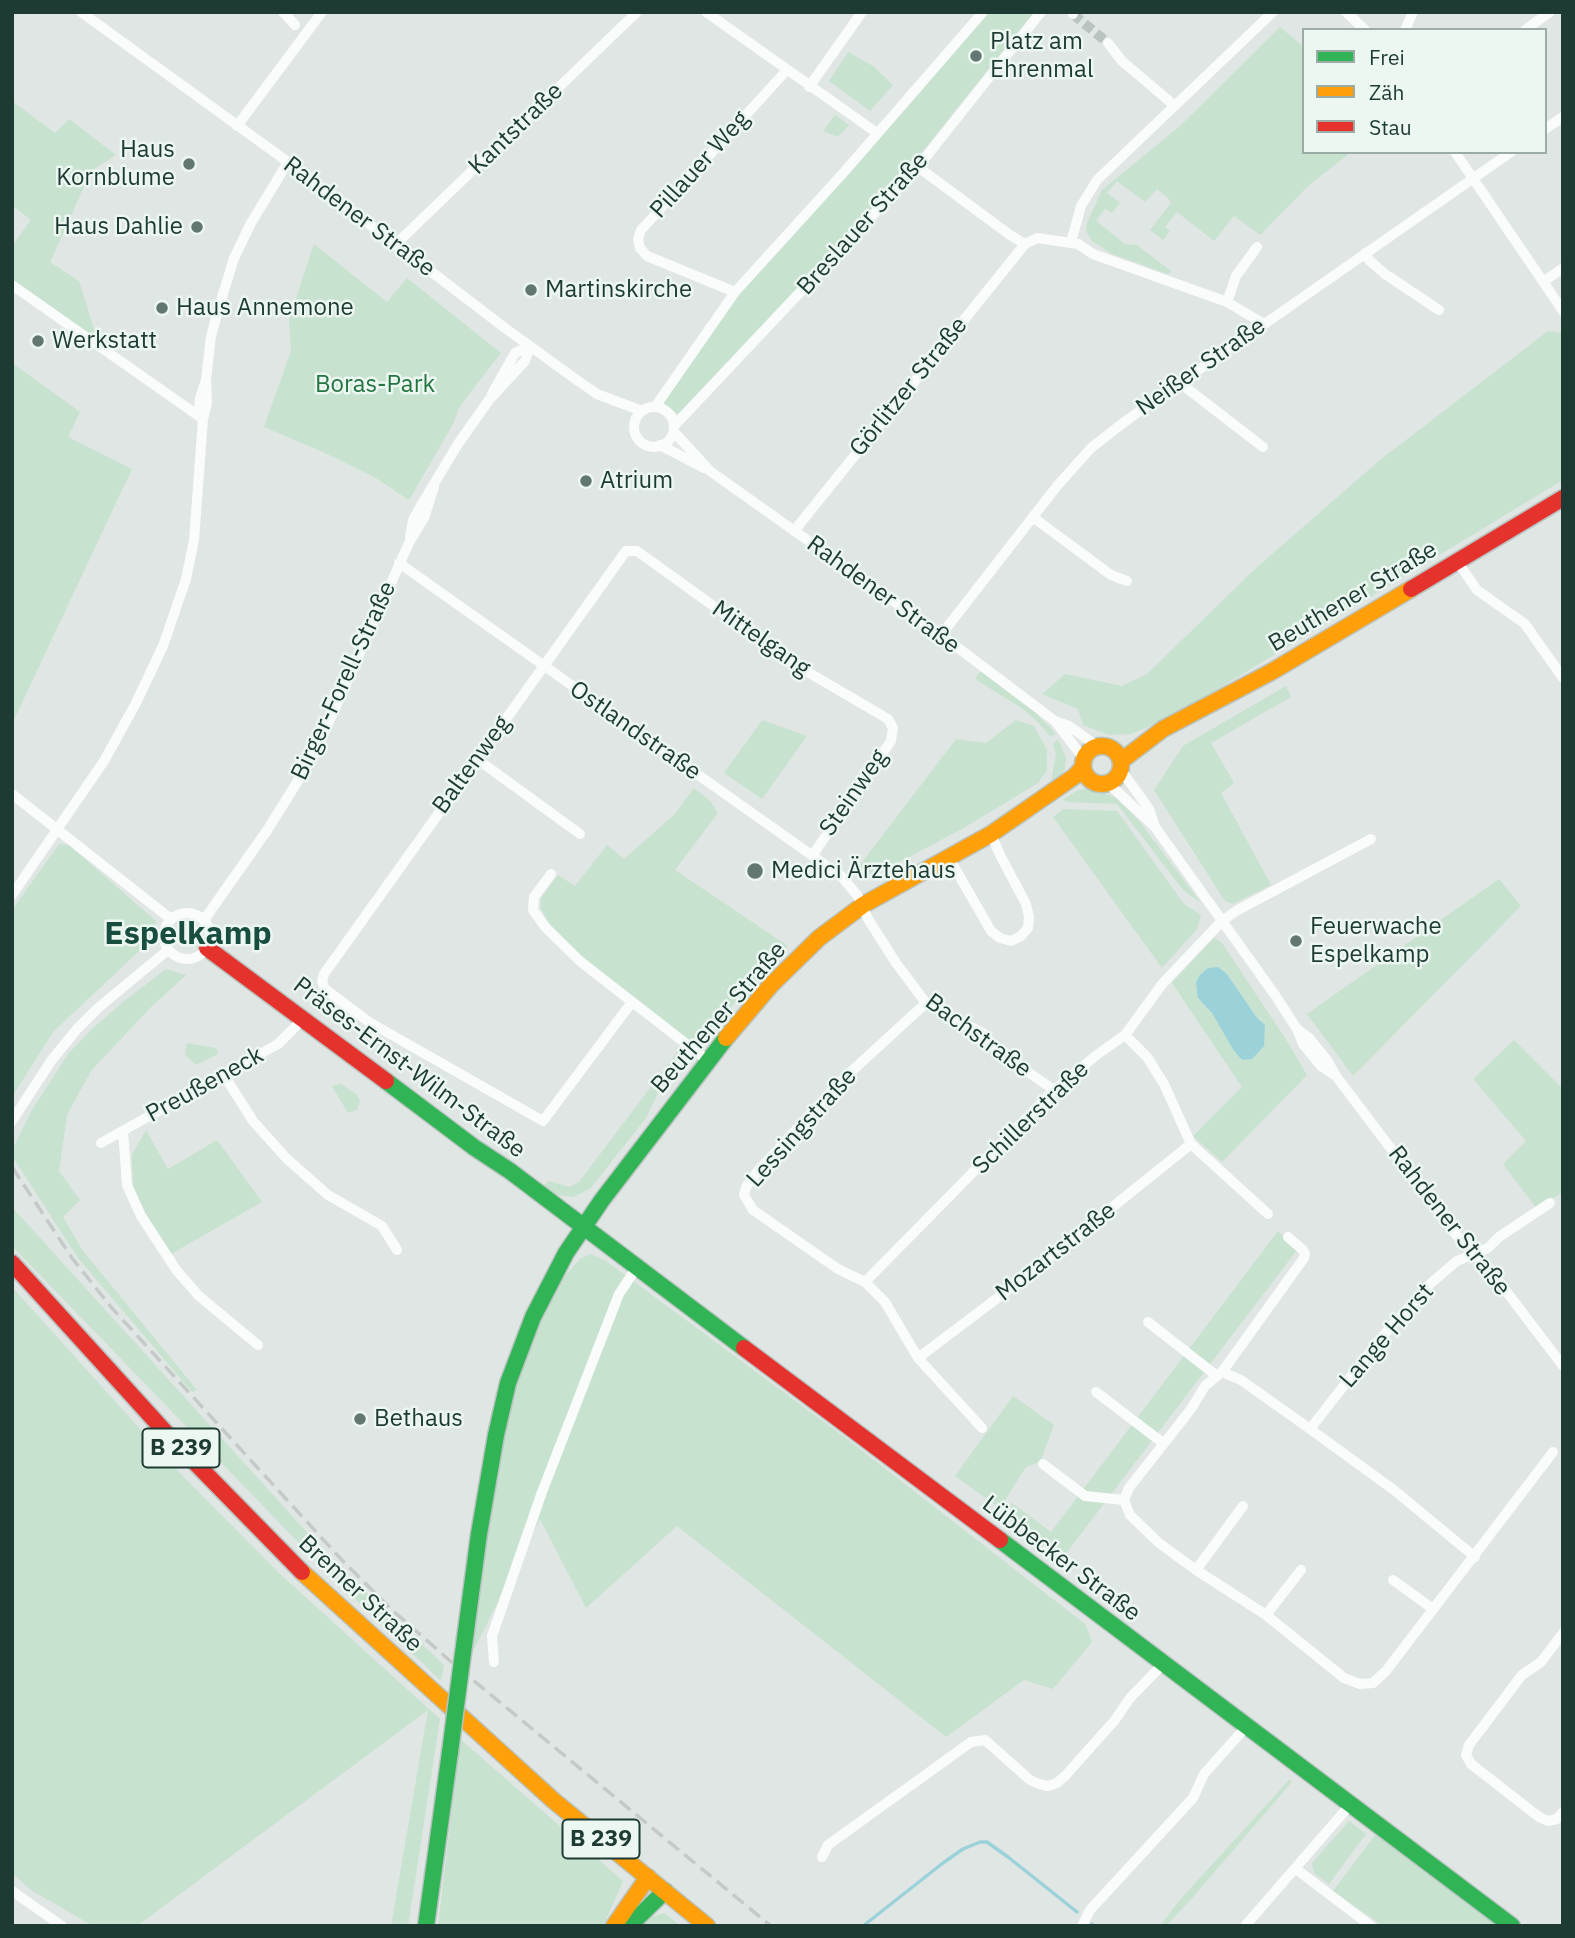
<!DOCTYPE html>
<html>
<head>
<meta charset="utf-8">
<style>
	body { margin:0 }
	#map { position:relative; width:1575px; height:1938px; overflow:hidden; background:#e0e6e3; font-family:"IBM Plex Sans",sans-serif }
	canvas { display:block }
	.frame { position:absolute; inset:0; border:14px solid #1d3b32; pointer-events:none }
	.legend { position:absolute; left:1302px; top:28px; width:245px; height:126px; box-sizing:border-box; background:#edf7f2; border:2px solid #9aaca5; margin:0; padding:9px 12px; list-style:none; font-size:21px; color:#1d3b32 }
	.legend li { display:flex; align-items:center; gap:14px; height:35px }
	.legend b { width:35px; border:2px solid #9aaca5 }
</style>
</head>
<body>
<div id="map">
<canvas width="1575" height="1938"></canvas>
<div class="frame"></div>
<ul class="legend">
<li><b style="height:9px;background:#30b455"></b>Frei</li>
<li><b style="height:9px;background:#ff9f0a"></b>Zäh</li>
<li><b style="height:9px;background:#e5322d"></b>Stau</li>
</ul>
</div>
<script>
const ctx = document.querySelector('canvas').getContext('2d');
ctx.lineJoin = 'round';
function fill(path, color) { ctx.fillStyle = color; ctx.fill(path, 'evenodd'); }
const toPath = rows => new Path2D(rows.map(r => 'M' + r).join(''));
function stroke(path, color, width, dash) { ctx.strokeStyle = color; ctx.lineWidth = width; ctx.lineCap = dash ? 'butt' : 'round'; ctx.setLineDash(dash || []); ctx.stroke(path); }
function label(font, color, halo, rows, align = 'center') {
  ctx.font = font + ' "IBM Plex Sans",sans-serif'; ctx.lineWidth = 5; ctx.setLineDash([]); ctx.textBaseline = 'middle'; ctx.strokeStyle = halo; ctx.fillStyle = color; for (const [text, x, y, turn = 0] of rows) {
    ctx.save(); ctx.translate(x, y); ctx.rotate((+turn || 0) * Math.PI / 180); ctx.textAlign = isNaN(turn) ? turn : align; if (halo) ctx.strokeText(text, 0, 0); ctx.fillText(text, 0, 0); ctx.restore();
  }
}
fill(toPath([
	[988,12,1034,12,890,192,754,335,678,414,662,402,734,298],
	[1280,27,1304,47,1304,152,1351,152,1308,186,1260,235,1234,216,1214,241,1177,212,1165,227,1170,231,1163,240,1150,230,1171,203,1168,198,1157,189,1145,202,1117,181,1107,193,1120,203,1112,213,1105,209,1096,221,1125,244,1137,245,1171,271,1168,274,1112,254,1092,241,1086,231,1087,223,1102,190,1180,126],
	[848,52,873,66,893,85,870,111,829,81],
	[12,101,55,133,69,119,116,155,91,171,50,262,79,281,98,341,12,280,12,246,31,220,12,205],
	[835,115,849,125,838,137,823,131],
	[314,244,387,302,407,278,501,353,460,406,452,426,409,500,374,477,323,452,264,427,291,351,289,320],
	[1548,331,1563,333,1563,480,1170,718,1146,728,1131,734,1109,735,1083,725,1078,709,1042,694,1065,674,1122,686,1147,674,1255,569,1380,460],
	[12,363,80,412,68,437,132,469,12,724],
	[980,671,1034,711,1056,734,1051,737,1038,722,1023,709,975,679],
	[1286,686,1291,697,1211,743,1234,783,1221,793,1271,885,1233,904,1225,901,1154,790,1183,746],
	[762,720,807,736,762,799,724,773],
	[1016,720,1034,726,1047,750,1047,770,1038,783,960,830,890,867,872,873,857,869,956,739,986,743],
	[1058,739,1066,758,1065,769,1060,776,1051,783,1056,754,1053,744],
	[694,788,710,801,718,813,675,870,788,946,695,1045,583,959,549,923,541,909,541,898,558,875,575,886,607,845,624,859,675,814],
	[1087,788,1106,793,1117,799,1139,821,1201,903,1183,890,1117,804,1067,802,1063,800,1076,791],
	[1063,809,1117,811,1184,904,1201,915,1197,929,1162,968,1053,817],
	[59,844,69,845,156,921,152,939,53,1032,12,1097,12,910],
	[1499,879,1521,906,1353,1076,1307,1014],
	[1214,938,1222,943,1287,1041,1307,1075,1222,1162,1193,1136,1242,1087,1172,983],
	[1208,968,1218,968,1227,974,1255,1015,1262,1020,1242,1060,1234,1050,1212,1013,1198,998],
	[166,969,186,975,149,1009,91,1071,67,1115,59,1171,80,1200,63,1217,83,1251,197,1390,192,1392,78,1258,12,1156,12,1150,33,1108,69,1053,93,1028,123,1002],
	[1514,1040,1563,1089,1563,1192,1537,1209,1503,1164,1526,1141,1473,1079],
	[187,1043,216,1048,218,1054,196,1065,185,1055],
	[681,1047,686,1053,660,1089,646,1118,590,1189,573,1197,558,1195,542,1187,549,1181,570,1187,579,1182],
	[341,1084,356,1094,360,1101,357,1110,348,1113,332,1086],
	[146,1130,168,1169,217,1140,262,1202,171,1254,145,1212,133,1186,132,1155],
	[12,1207,333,1561,444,1665,441,1681,324,1569,12,1246],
	[1278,1231,1297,1250,1061,1560,1002,1511,1012,1503,1051,1532],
	[591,1254,606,1261,847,1439,1085,1624,1092,1642,1053,1689,1024,1680,946,1737,677,1526,586,1608,540,1519,471,1655,499,1436,513,1379,538,1323,563,1278,581,1258],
	[12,1287,177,1470,280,1574,440,1719,408,1926,391,1926,428,1710,137,1926,93,1926,31,1890,12,1873],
	[1013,1396,1054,1425,1040,1462,1026,1467,1000,1508,955,1476],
	[460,1739,623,1881,606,1920,602,1926,438,1926],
	[1289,1780,1292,1780,1291,1783,1193,1897,1166,1926,1160,1926,1179,1901],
	[1349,1821,1366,1834,1329,1884,1314,1873,1312,1863],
	[1376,1834,1504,1925,1383,1926,1333,1891],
	[665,1913,680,1926,641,1926,651,1917]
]), '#c7e2ce');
fill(toPath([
	[1218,967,1227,974,1255,1015,1265,1025,1264,1046,1252,1059,1242,1060,1234,1051,1212,1013,1198,998,1196,982,1200,975,1208,968]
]), '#9bd2da');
stroke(toPath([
	[1092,1924,1094,1926],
	[863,1926,943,1863,963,1849,980,1842,987,1842,1008,1857,1077,1912]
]), '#9bd2da', 3.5);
stroke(toPath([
	[1073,14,1108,43]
]), '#b9c4c0', 10, [10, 5]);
const fast = toPath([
	[386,1081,475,1148,510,1171,744,1348],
	[1000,1540,1512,1926],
	[465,1638,479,1534,496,1435,508,1383,533,1317,566,1253,602,1200,726,1038],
	[426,1926,450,1752],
	[629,1926,665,1891]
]);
const slow = toPath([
	'1083 765a19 19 0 1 1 38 0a19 19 0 1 1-38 0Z',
	[1121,761,1163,729,1271,672,1411,589],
	[726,1038,771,985,819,938,863,905,991,834,1075,776,1083,767],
	[302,1572,554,1801,707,1926],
	[614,1926,648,1877]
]);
const jam = toPath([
	[1411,589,1563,498],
	[207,948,386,1081],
	[12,1263,168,1435,302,1572],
	[744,1348,1000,1540]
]);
stroke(fast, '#b8c3bf', 19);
stroke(slow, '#b8c3bf', 19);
stroke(jam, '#b8c3bf', 19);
stroke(toPath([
	[81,12,288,162,505,328,574,378,597,394,642,411],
	[283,12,295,25],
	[706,12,877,133],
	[1072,12,1073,14],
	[1346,12,1365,30],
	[1405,30,1413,12],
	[1525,30,1550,12],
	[1108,43,1122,61,1175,106],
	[809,87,862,12],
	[237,126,322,12],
	[1545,129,1563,117],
	[1455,152,1563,311],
	[918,167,1010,235,1025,244],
	[1071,242,1081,206,1097,180,1273,12],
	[395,245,637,12],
	[1365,253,1369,260,1385,274,1439,310],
	[1543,282,1563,268],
	[12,285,203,419],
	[735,292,647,256,640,248,638,239,641,230,786,71],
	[1227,302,1236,276,1257,247],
	[1180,383,1263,447],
	[492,394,515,353,530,346],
	[655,407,735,292,845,171,983,12],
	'634 427a20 20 0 1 1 40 0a20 20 0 1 1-40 0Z',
	[203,419,199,408,200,398,206,380,211,336,223,294,234,258,251,223,288,162],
	[674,426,918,167,1041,12],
	[674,432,710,471,941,635,1055,721,1069,726,1097,746],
	[660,445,704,468],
	[1034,518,1111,575,1127,581],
	[794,531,1025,244,1037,238,1078,244,1093,254,1227,302,1264,324],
	[410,537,413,520,420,507,458,444,489,400,525,361,530,346],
	[1457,561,1477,590,1525,624,1563,678],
	[399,563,841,876,857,895,868,919,896,963,926,1003,984,1034,999,1052,1054,1090],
	[941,635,1057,486,1091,448,1127,420,1511,152],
	[1055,721,1084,759],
	[477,759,580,834],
	[1121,770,1149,809,1154,824],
	[1108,783,1155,827,1275,995,1297,1029,1303,1044,1321,1066,1333,1074],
	[12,794,171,919],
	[949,858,991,931,1000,938,1011,941,1021,936,1028,928,1029,917,1026,904,1000,855,991,834],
	[551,874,534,897,533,910,546,928,581,962,707,1060],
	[12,895,104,761,136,703,163,646,186,579,194,540,203,419,207,403,206,380],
	'164 936a23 23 0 1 1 46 0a23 23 0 1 1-46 0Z',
	[204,920,268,829,314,755,409,543,424,518,434,487],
	[632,1002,543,1121,369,1022,325,989,322,982,324,974,626,551,637,551,794,664,888,719,893,728,891,741,812,856],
	[926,1003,842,1080,758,1171,746,1187,744,1195,753,1210,838,1269,865,1282,885,1302,918,1358,982,1428],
	[1297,1029,1309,1038,1327,1060,1336,1076,1460,1240,1487,1266,1563,1366],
	[224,1075,253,1121,287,1159,328,1195,382,1226,397,1250],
	[12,1121,51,1061,77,1029,98,1008,168,950],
	[123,1131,127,1185,141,1216,177,1271,199,1296,258,1345],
	[101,1143,278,1044,303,1019],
	[1191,1144,1268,1214],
	[1288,1237,1303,1250,1305,1254,1304,1258,1222,1372,1205,1386,1191,1409,1129,1488,1124,1500,1130,1515,1159,1543,1196,1570,1266,1615,1344,1678,1360,1684,1373,1683,1386,1671,1553,1452],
	[865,1282,1054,1090,1098,1054,1125,1035,1163,983,1222,921,1236,911,1371,839],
	[1148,1322,1217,1376],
	[918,1358,1024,1278,1191,1144,1164,1084,1147,1057,1125,1035],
	[1222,1372,1241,1380,1310,1429,1394,1490,1475,1557],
	[1096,1392,1163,1443],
	[1310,1429,1381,1338,1431,1283,1457,1261,1488,1248,1499,1237,1550,1203],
	[1043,1464,1085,1496,1124,1500],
	[1196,1570,1243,1506],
	[1393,1580,1433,1609],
	[1266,1615,1301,1570],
	[1563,1633,1541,1662,1522,1675,1469,1745,1466,1755,1471,1764,1539,1817,1548,1821,1557,1819,1563,1812],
	[494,1662,492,1636,542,1492,619,1294,637,1267],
	[822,1857,828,1845,971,1742,985,1740,1030,1780,1039,1784,1048,1786,1057,1783,1065,1776,1115,1720,1130,1698,1163,1664],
	[1296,1869,1371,1926],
	[12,1891,62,1926],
	[1082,1926,1090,1910,1193,1798,1204,1774,1246,1727],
	[1245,1926,1350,1805]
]), '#fafbfb', 10);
stroke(fast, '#30b455', 16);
stroke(slow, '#ff9f0a', 16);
stroke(jam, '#e5322d', 16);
stroke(toPath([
	[12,1167,72,1258,111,1307,339,1557,391,1609,456,1666,771,1926]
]), '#c5cac8', 3.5, [14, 7]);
const fastBridge = toPath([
	[450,1752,465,1638]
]);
stroke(fastBridge, '#b8c3bf', 19, []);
stroke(fastBridge, '#30b455', 16);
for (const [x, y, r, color] of [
	[976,56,7,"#617770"],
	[189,164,7,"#617770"],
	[197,227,7,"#617770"],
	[531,290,7,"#617770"],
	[162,308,7,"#617770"],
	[38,341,7,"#617770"],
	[586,481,7,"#617770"],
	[755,871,9,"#617770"],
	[1296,941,7,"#617770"],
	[360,1419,7,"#617770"]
]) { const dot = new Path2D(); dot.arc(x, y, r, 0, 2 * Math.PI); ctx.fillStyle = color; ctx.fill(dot); stroke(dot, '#edf7f2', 2.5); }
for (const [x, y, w] of [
	[181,1448,77],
	[601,1839,77]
]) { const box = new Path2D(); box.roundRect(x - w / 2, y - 19.5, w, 39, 5); ctx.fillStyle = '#edf7f2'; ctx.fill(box); stroke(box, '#1d3b32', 2); }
label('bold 23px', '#1d3b32', null, [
	["B 239",181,1448],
	["B 239",601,1839]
]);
label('24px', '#1d3b32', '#edf7f2', [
	["Platz am",990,42],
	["Ehrenmal",990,70],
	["Haus",175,150,"right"],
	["Kornblume",175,178,"right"],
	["Haus Dahlie",183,227,"right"],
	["Martinskirche",545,290],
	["Haus Annemone",176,308],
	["Werkstatt",52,341],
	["Atrium",600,481],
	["Medici Ärztehaus",771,871],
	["Feuerwache",1310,927],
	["Espelkamp",1310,955],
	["Bethaus",374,1419]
], 'left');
label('24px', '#1d3b32', '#edf7f2', [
	["Kantstraße",516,129,-44],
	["Pillauer Weg",700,165,-48],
	["Rahdener Straße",359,217,37],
	["Breslauer Straße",863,224,-48],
	["Neißer Straße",1201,367,-35],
	["Görlitzer Straße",909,387,-51],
	["Rahdener Straße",883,595,36],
	["Beuthener Straße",1353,597,-31],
	["Mittelgang",761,639,35],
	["Birger-Forell-Straße",344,681,-65],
	["Ostlandstraße",635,731,35],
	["Baltenweg",472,765,-54],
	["Steinweg",854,793,-55],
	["Beuthener Straße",719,1018,-49],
	["Bachstraße",978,1036,36],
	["Präses-Ernst-Wilm-Straße",409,1068,37],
	["Preußeneck",205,1085,-29],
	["Schillerstraße",1031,1118,-44],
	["Lessingstraße",802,1128,-48],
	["Rahdener Straße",1449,1221,52],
	["Mozartstraße",1056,1252,-38],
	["Lange Horst",1387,1336,-49],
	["Lübbecker Straße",1061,1559,37],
	["Bremer Straße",360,1594,43]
]);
label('24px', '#247542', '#edf7f2', [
	["Boras-Park",375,385]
]);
label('bold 32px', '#174e40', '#edf7f2', [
	["Espelkamp",188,935]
]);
</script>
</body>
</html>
